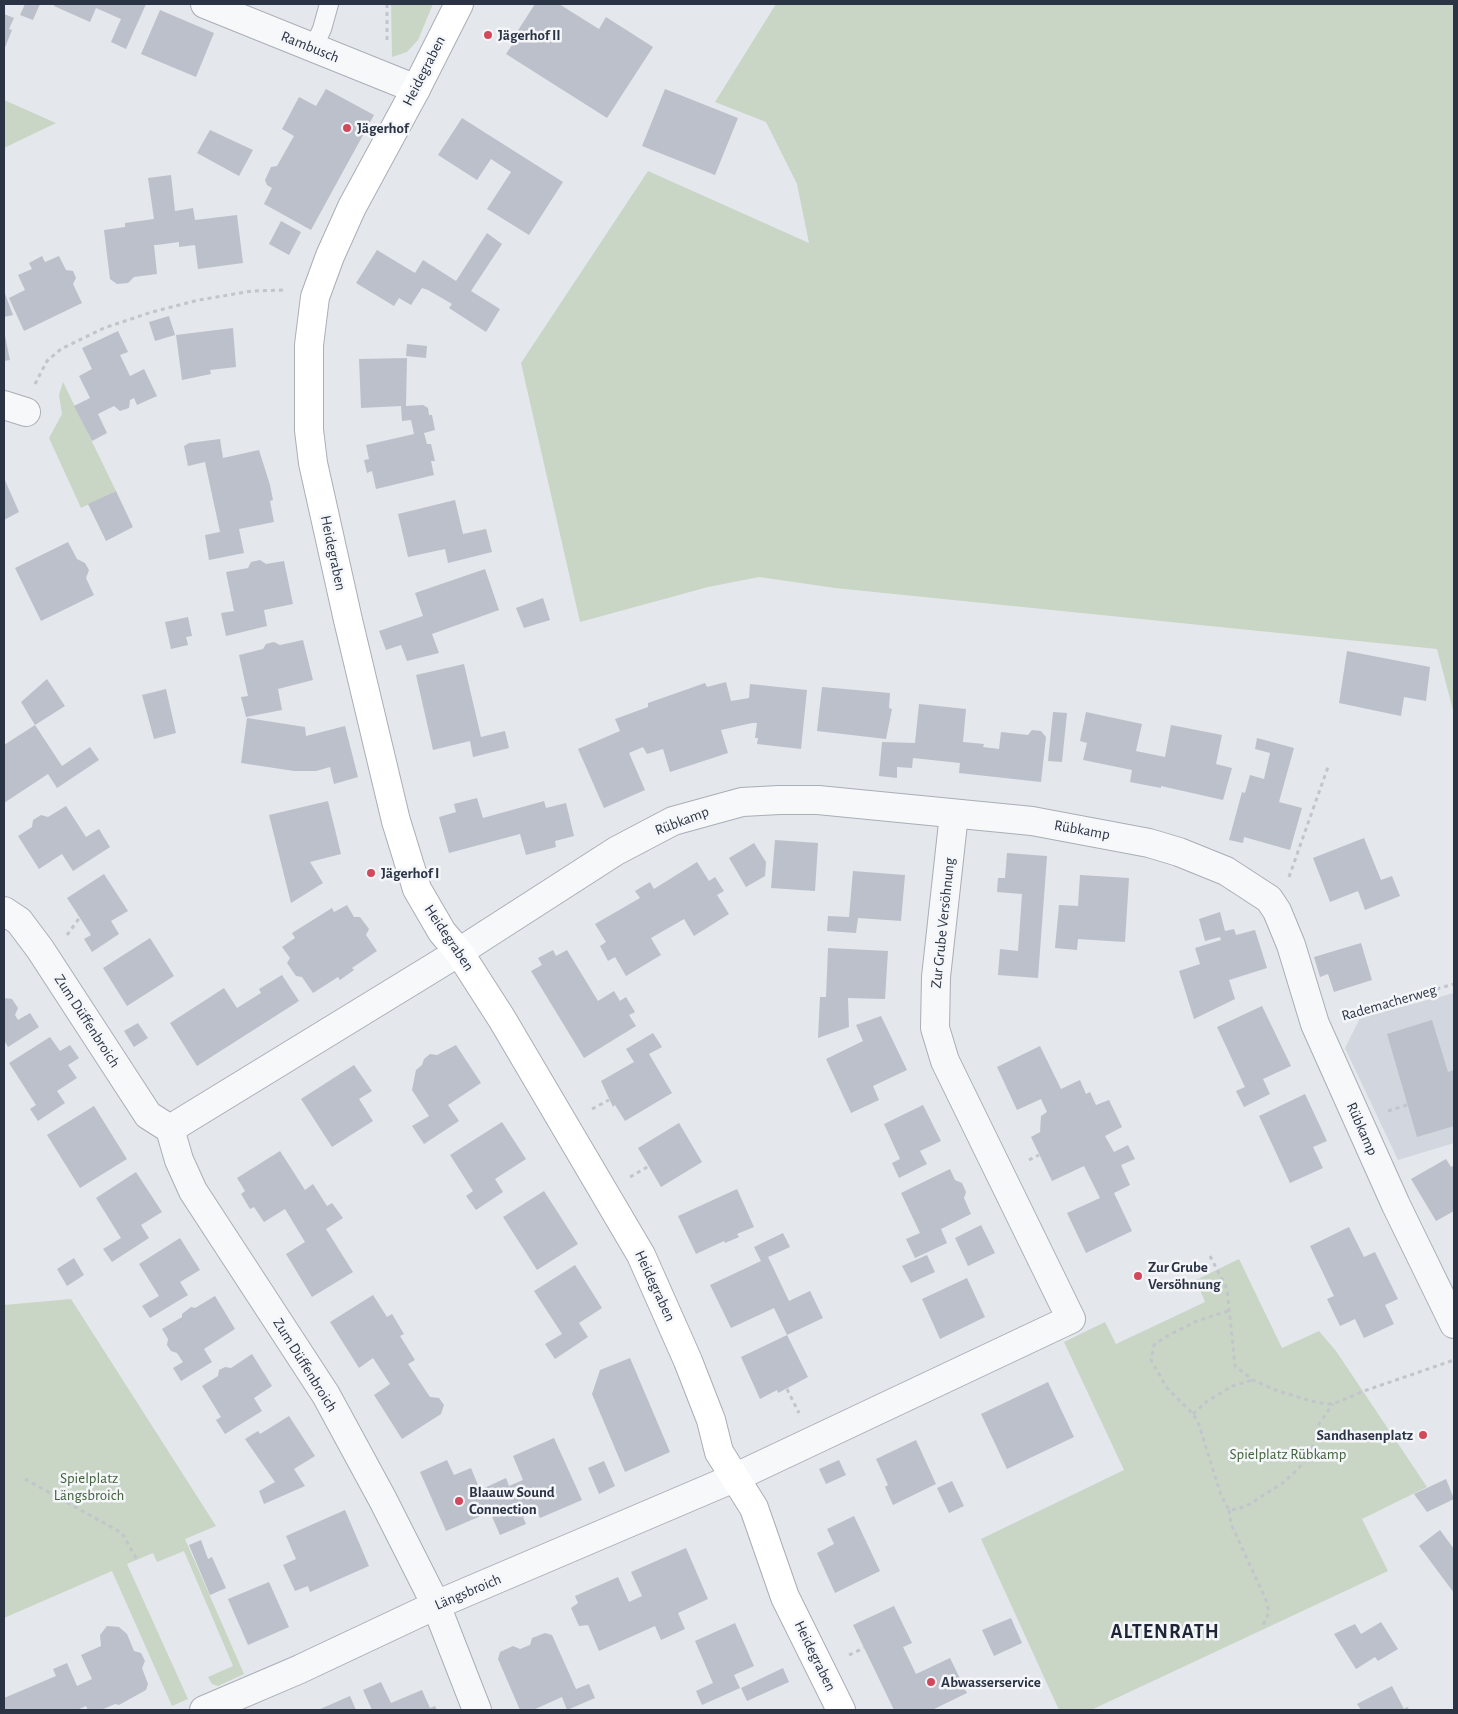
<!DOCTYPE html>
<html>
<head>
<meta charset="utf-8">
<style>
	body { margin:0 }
	#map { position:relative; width:1458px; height:1714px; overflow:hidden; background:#e4e7ec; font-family:"Alegreya Sans",sans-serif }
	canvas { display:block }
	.frame { position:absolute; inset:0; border:5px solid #2b3445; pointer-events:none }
</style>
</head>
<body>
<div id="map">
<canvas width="1458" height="1714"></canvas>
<div class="frame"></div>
</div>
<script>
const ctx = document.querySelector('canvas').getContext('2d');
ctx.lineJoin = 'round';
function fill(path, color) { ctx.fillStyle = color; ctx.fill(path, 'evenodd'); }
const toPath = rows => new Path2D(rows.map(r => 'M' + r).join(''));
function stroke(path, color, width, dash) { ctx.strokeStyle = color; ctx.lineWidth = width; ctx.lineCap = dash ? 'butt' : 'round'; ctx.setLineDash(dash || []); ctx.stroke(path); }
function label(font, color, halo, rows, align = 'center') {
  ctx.font = font + ' "Alegreya Sans",sans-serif'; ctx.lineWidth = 5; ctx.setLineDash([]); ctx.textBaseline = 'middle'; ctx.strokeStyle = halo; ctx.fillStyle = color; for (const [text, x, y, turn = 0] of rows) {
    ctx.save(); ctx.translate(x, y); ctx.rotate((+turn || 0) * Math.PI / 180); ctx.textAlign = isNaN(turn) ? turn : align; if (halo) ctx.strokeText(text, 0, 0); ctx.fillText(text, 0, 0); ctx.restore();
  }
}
fill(toPath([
	[1454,993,1454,1143,1398,1160,1345,1048,1360,1018]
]), '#d2d6de');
fill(toPath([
	[391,4,433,4,418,40,407,52,392,57],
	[776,4,1454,4,1454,714,1437,649,835,588,759,577,708,587,580,622,521,363,648,171,809,243,797,184,766,122,715,102],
	[4,100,56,123,4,148],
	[63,382,116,491,81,508,49,438,62,414,59,395],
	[1239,1259,1282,1348,1319,1331,1336,1351,1427,1487,1362,1519,1388,1571,1091,1710,1059,1710,981,1539,1124,1470,1064,1342,1105,1322,1116,1344,1205,1302,1196,1280],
	[71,1299,216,1526,185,1539,244,1674,218,1686,212,1684,208,1677,233,1666,184,1551,157,1562,153,1553,127,1564,188,1699,172,1706,112,1571,4,1618,4,1305]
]), '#c9d6c5');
fill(toPath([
	[25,4,40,4,33,20,20,15],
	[55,4,146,4,126,49,111,42,121,19,96,8,90,22,54,6],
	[535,4,559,4,599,29,606,17,653,47,607,118,506,54,518,36,515,35],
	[160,10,214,33,196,77,141,54],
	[4,14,14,18,9,29,12,30,4,50],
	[326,89,374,115,311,230,264,204,272,188,267,185,265,180,271,167,277,166,294,136,282,129,299,97,316,106],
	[665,89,738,118,715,175,642,146],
	[462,118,563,182,529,235,487,209,511,172,491,159,477,180,438,155],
	[210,130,253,150,239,176,197,153],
	[171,175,175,211,193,208,195,220,237,215,243,263,198,269,195,245,179,247,179,242,157,245,154,245,157,274,134,277,128,283,117,284,110,279,104,230,125,227,125,223,154,219,148,178],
	[281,221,301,232,289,255,269,244],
	[487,233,502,244,471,291,500,309,486,332,449,308,452,304,428,290,422,288,411,305,399,298,394,306,356,283,377,250,415,273,423,260,456,281],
	[42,256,45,262,59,256,66,270,73,271,76,278,73,284,82,303,24,331,9,298,25,290,18,275,32,269,29,263],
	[4,291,13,315,4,317],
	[169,316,175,335,155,341,149,322],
	[233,328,236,367,210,370,211,374,182,380,176,335],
	[4,331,10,360,4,361],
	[118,331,128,352,120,355,130,376,144,369,157,396,137,405,134,398,130,400,129,408,120,411,114,406,98,414,107,433,92,441,74,406,90,398,79,376,92,369,82,348],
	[407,344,427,346,426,358,406,356],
	[407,358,406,406,423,405,428,408,429,415,432,415,435,430,424,433,427,444,431,444,435,461,431,461,434,475,376,489,372,471,367,473,364,460,369,459,366,445,414,434,411,420,402,421,401,406,361,408,359,359],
	[220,439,223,458,259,450,270,485,273,500,270,501,274,522,239,529,244,553,209,560,205,535,220,532,205,462,188,466,184,446,189,443],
	[4,478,19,512,4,520],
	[116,491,133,527,106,541,88,504],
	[455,500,463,534,486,529,492,552,448,563,445,549,408,557,398,514],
	[68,542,77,559,85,563,89,570,86,578,94,595,41,621,15,568],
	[260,560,266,564,284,561,293,604,264,610,267,626,226,636,221,613,234,611,226,572,248,568,251,562],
	[485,569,499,610,432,634,439,653,407,661,401,645,386,650,379,631,423,616,415,593],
	[543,598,550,620,524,628,516,608],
	[188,617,192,636,186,637,188,645,171,649,165,622],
	[303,640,313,680,278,689,282,710,246,717,241,697,248,696,239,655,263,649,266,644,274,642,280,645],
	[1347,651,1430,667,1426,701,1404,697,1401,716,1339,703],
	[464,664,481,737,505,731,509,748,473,757,470,741,433,750,416,675],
	[47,679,65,706,35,725,21,702],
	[726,682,731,701,749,698,750,684,807,690,801,749,757,744,758,738,755,738,757,723,752,723,721,730,728,753,670,772,663,749,647,754,643,747,629,753,645,790,604,808,578,749,620,731,615,719,648,707,648,703,705,683,707,687],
	[822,687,890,693,889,708,892,709,886,739,817,731],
	[166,689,176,733,154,739,142,695],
	[919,704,966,709,963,742,984,744,983,747,999,749,1001,732,1028,735,1032,730,1041,731,1046,737,1041,782,959,773,960,763,913,758,912,768,897,767,897,778,879,776,882,742,915,743],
	[1053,712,1067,713,1062,762,1048,761],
	[1086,712,1142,724,1136,751,1165,757,1171,725,1222,735,1216,764,1232,768,1223,800,1161,786,1161,788,1130,782,1132,770,1083,760,1087,743,1080,741],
	[247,718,305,727,306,736,345,726,358,777,334,784,330,767,316,771,294,771,241,763],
	[35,725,62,766,90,747,99,760,57,788,48,774,4,803,4,745],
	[1257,738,1294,748,1279,802,1302,808,1290,850,1244,837,1243,843,1229,840,1242,792,1245,793,1250,775,1264,779,1270,753,1255,749],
	[477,798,483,818,544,801,546,808,566,803,574,836,555,841,556,847,526,855,520,834,449,853,439,817,456,812,454,804],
	[328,801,341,854,310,862,323,883,291,903,269,815],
	[66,806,86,837,99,829,110,847,73,871,62,854,39,869,18,836,32,827,33,820,41,815,48,817],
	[1364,838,1381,880,1392,876,1400,896,1365,910,1358,891,1330,902,1313,858],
	[775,840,818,843,815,891,771,888],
	[754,843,766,862,765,876,746,887,729,858],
	[1007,853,1047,856,1038,978,998,975,1000,949,1018,951,1022,894,997,892,998,878,1005,878],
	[697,862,709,881,715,877,724,891,717,895,729,914,694,936,684,919,651,938,661,955,626,976,615,957,608,961,600,946,606,942,595,924,640,898,635,891,650,882,654,889],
	[853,871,905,875,901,921,858,918,856,933,827,931,828,916,849,917],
	[104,874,128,911,111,921,119,934,92,952,84,939,91,935,67,898],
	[1080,875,1129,878,1125,942,1078,939,1077,950,1055,948,1059,905,1078,906],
	[347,905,354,917,360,917,369,929,366,935,377,951,352,968,354,970,340,980,338,977,313,993,302,977,296,976,287,963,290,958,282,947,295,938,292,933,332,908,334,912],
	[1220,912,1225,931,1234,929,1236,935,1255,930,1267,968,1229,980,1235,999,1194,1019,1179,971,1200,964,1195,948,1221,940,1220,937,1205,941,1199,919],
	[150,938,174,976,127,1006,103,968],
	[1361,943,1372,980,1334,992,1328,974,1320,977,1314,957],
	[828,948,888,951,885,999,848,998,849,1027,818,1038,820,997,826,997],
	[553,950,556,956,567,950,598,1001,614,991,620,1001,626,997,635,1012,629,1015,636,1026,584,1058,531,971,542,965,538,958],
	[282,975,299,1001,197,1066,170,1023,224,988,237,1008,261,993,259,989],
	[6,998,12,999,18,1008,15,1015,18,1020,30,1013,39,1027,8,1047,4,1040,4,1000],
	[1262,1006,1291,1066,1263,1079,1270,1094,1244,1107,1236,1091,1245,1087,1217,1027],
	[881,1016,907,1070,873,1086,879,1100,851,1113,826,1059,863,1041,856,1025],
	[1432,1020,1448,1072,1454,1070,1454,1126,1417,1137,1387,1034],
	[138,1023,148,1038,134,1047,124,1031],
	[653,1033,662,1047,649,1054,672,1093,625,1121,615,1105,613,1107,601,1081,634,1062,626,1049],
	[50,1037,60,1051,70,1045,79,1058,68,1065,77,1078,57,1091,65,1103,38,1121,30,1109,36,1105,9,1063],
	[456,1045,481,1083,448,1105,459,1121,424,1144,412,1126,429,1116,412,1090,416,1070,422,1065,424,1059,430,1054,437,1055],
	[1040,1046,1061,1089,1080,1080,1086,1094,1090,1092,1096,1105,1109,1100,1122,1127,1105,1136,1114,1152,1128,1145,1135,1159,1121,1165,1130,1185,1114,1193,1132,1231,1086,1253,1067,1213,1100,1198,1084,1166,1052,1181,1031,1137,1040,1132,1041,1116,1047,1112,1041,1099,1017,1110,997,1067],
	[354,1065,372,1091,359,1099,373,1121,332,1147,301,1099],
	[1305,1094,1327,1141,1313,1147,1323,1168,1290,1183,1259,1116],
	[923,1105,941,1141,920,1151,927,1164,899,1178,892,1163,900,1159,884,1124],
	[94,1106,127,1159,80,1188,47,1135],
	[502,1122,526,1159,495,1179,503,1192,476,1210,466,1196,473,1191,450,1155],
	[679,1123,702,1162,661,1187,638,1148],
	[280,1151,305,1190,313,1184,327,1206,332,1203,343,1218,326,1229,353,1272,312,1297,286,1254,305,1242,285,1209,264,1222,254,1207,250,1209,241,1194,245,1191,237,1178],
	[1446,1159,1451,1167,1454,1165,1454,1211,1436,1221,1411,1179],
	[950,1169,955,1180,962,1183,966,1192,964,1198,971,1214,941,1229,947,1243,915,1258,906,1239,920,1233,901,1193],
	[136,1172,162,1212,141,1225,149,1238,112,1262,103,1249,121,1238,96,1198],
	[737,1189,754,1227,737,1234,739,1237,725,1243,724,1241,696,1254,678,1216],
	[544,1191,578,1244,537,1270,503,1217],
	[981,1225,995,1253,968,1266,955,1238],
	[1349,1227,1364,1257,1375,1252,1398,1299,1385,1305,1394,1324,1364,1338,1355,1319,1340,1326,1327,1299,1334,1296,1310,1246],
	[783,1233,790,1247,768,1257,789,1301,810,1291,823,1318,787,1335,774,1308,731,1328,710,1285,761,1261,754,1247],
	[180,1238,200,1270,180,1282,188,1295,150,1318,142,1306,159,1296,139,1264],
	[927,1255,935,1272,911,1283,902,1266],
	[74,1258,84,1275,67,1286,57,1269],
	[575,1265,602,1308,579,1323,588,1337,555,1359,545,1344,562,1334,534,1291],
	[967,1278,985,1317,940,1339,922,1299],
	[373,1295,387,1317,392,1314,404,1334,400,1336,415,1360,408,1364,430,1397,439,1398,444,1405,441,1414,402,1439,374,1395,390,1384,373,1358,359,1368,330,1322],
	[215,1296,235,1329,204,1349,212,1362,181,1381,173,1368,183,1362,177,1353,171,1351,167,1345,168,1339,162,1329,182,1317,182,1314,191,1307,195,1308],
	[787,1335,808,1377,778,1393,777,1390,760,1399,741,1357],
	[252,1354,272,1386,254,1398,262,1411,225,1434,216,1420,221,1417,202,1386,218,1376,219,1370,225,1367,231,1368],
	[630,1358,670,1452,625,1472,592,1394,600,1370],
	[1048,1382,1074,1437,1007,1469,981,1414],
	[289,1416,315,1456,294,1469,305,1486,264,1504,259,1491,275,1482,245,1439,258,1431,260,1434],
	[554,1438,582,1500,540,1518,537,1511,523,1517,526,1524,500,1535,490,1512,446,1531,420,1472,447,1460,454,1475,471,1468,480,1490,506,1478,509,1486,523,1480,513,1456],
	[916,1440,936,1484,893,1505,885,1487,888,1485,876,1459],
	[839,1460,846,1475,826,1484,819,1469],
	[604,1461,615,1486,599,1494,588,1468],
	[1446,1479,1454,1499,1427,1512,1414,1494],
	[952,1481,964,1506,949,1513,937,1488],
	[345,1510,369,1566,310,1592,308,1586,295,1591,283,1565,296,1559,286,1536],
	[854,1516,880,1571,835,1593,817,1553,834,1544,827,1529],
	[1440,1530,1454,1549,1454,1593,1419,1546],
	[201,1540,208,1559,212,1557,226,1588,210,1595,189,1545],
	[686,1548,708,1599,678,1613,685,1629,661,1640,655,1626,599,1651,588,1625,579,1626,571,1608,578,1603,575,1596,618,1577,629,1602,642,1596,631,1572],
	[269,1582,289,1627,248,1645,228,1599],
	[894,1606,912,1643,903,1647,916,1674,950,1658,967,1693,932,1710,894,1710,853,1625],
	[1011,1618,1022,1643,994,1656,982,1630],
	[1381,1622,1398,1649,1378,1661,1375,1657,1356,1669,1334,1634,1355,1624,1361,1634],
	[735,1623,754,1666,734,1675,740,1688,702,1705,696,1691,713,1683,695,1641],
	[107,1626,119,1627,127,1634,134,1651,141,1653,145,1661,142,1668,148,1684,146,1690,119,1705,115,1704,101,1710,88,1710,86,1706,77,1710,4,1710,4,1698,56,1676,53,1669,67,1663,77,1686,92,1679,81,1655,101,1646,100,1635],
	[545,1633,552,1635,576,1689,589,1684,595,1698,567,1710,562,1697,533,1710,520,1710,498,1659,500,1652,513,1646,520,1649,530,1645,532,1638],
	[783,1668,789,1682,747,1701,741,1688],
	[381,1682,391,1703,422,1690,430,1708,435,1706,437,1710,372,1710,363,1690],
	[1392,1686,1404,1709,1407,1707,1410,1710,1361,1710,1357,1704],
	[350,1696,356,1710,318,1710]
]), '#bbc0ca');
const lane = toPath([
	[313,48,322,29,329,4]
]);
const street = toPath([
	[205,4,416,89],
	[4,405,26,412],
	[4,911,19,921,40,949,148,1115,170,1129],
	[170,1129,459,952,616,851,673,821,742,802,779,800,818,800,1032,821,1149,843,1179,852,1226,871,1269,899,1277,911,1291,945,1315,1024,1396,1205,1454,1324],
	[170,1129,179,1160,193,1191,326,1395,383,1500,436,1605,477,1710],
	[204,1710,300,1669,436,1605,734,1478,1071,1319,945,1061,935,1028,936,977,954,814]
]);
const secondary = toPath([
	[459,4,416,89,352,207,330,256,315,297,309,345,309,430,313,463,348,620,396,821,417,889,442,932,459,952,502,1019,641,1255,688,1361,711,1420,719,1452,754,1508,785,1597,841,1710]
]);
stroke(lane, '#a9aeb7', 20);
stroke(street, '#a9aeb7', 30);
stroke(secondary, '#a9aeb7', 30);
stroke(toPath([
	[387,4,387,43],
	[35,384,47,361,61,349,104,328,152,312,199,300,252,291,286,290],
	[1289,877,1329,764],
	[67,935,80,917],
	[1344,1015,1454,984],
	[592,1109,609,1100],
	[1388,1111,1407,1105],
	[1029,1160,1039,1155],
	[630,1177,649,1166],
	[1210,1256,1227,1289,1235,1366,1253,1380,1278,1391,1318,1403,1333,1404,1364,1391,1454,1360],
	[1228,1311,1197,1321,1167,1336,1154,1345,1151,1360,1167,1388,1193,1414,1198,1422,1221,1495,1229,1510,1238,1509,1250,1504,1284,1482,1298,1469,1310,1455,1319,1424,1333,1404],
	[787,1389,799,1413],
	[1193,1414,1206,1402,1232,1386,1253,1380],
	[25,1479,122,1533,137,1560],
	[1229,1510,1231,1524,1266,1600,1269,1612,1263,1625],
	[849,1655,864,1648]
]), '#c2c5cb', 3, [4, 4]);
stroke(lane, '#f7f8fa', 18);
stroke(street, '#f7f8fa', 28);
stroke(secondary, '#fff', 28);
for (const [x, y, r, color] of [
	[488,35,5,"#d1495b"],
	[347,128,5,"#d1495b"],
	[371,873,5,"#d1495b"],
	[1138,1276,5,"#d1495b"],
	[1423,1435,5,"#d1495b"],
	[459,1501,5,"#d1495b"],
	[931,1682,5,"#d1495b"]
]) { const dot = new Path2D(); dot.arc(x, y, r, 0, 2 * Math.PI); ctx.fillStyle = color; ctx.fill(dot); stroke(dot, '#f4f6f9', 2); }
label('bold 15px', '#2b3445', '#f4f6f9', [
	["Jägerhof II",498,35],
	["Jägerhof",357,128],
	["Jägerhof I",381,873],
	["Zur Grube",1148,1267],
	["Versöhnung",1148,1284],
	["Sandhasenplatz",1413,1435,"right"],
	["Blaauw Sound",469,1492],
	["Connection",469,1509],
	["Abwasserservice",941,1682]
], 'left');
label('15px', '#2b3445', '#f4f6f9', [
	["Rambusch",310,47,22],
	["Heidegraben",424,71,-63],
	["Heidegraben",333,553,78],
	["Rübkamp",682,821,-21],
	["Rübkamp",1082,830,10],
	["Zur Grube Versöhnung",943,923,-84],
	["Heidegraben",449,938,56],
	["Rademacherweg",1389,1003,-16],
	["Zum Düffenbroich",87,1021,57],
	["Rübkamp",1362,1129,66],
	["Heidegraben",655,1286,65],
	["Zum Düffenbroich",305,1365,58],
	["Längsbroich",468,1592,-23],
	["Heidegraben",815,1656,64]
]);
label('15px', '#3f6138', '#f4f6f9', [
	["Spielplatz Rübkamp",1288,1454],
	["Spielplatz",89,1478],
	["Längsbroich",89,1495]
]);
ctx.letterSpacing = '1px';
label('bold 20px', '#1d2536', '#f4f6f9', [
	["ALTENRATH",1165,1632]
]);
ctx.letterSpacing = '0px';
</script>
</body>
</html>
